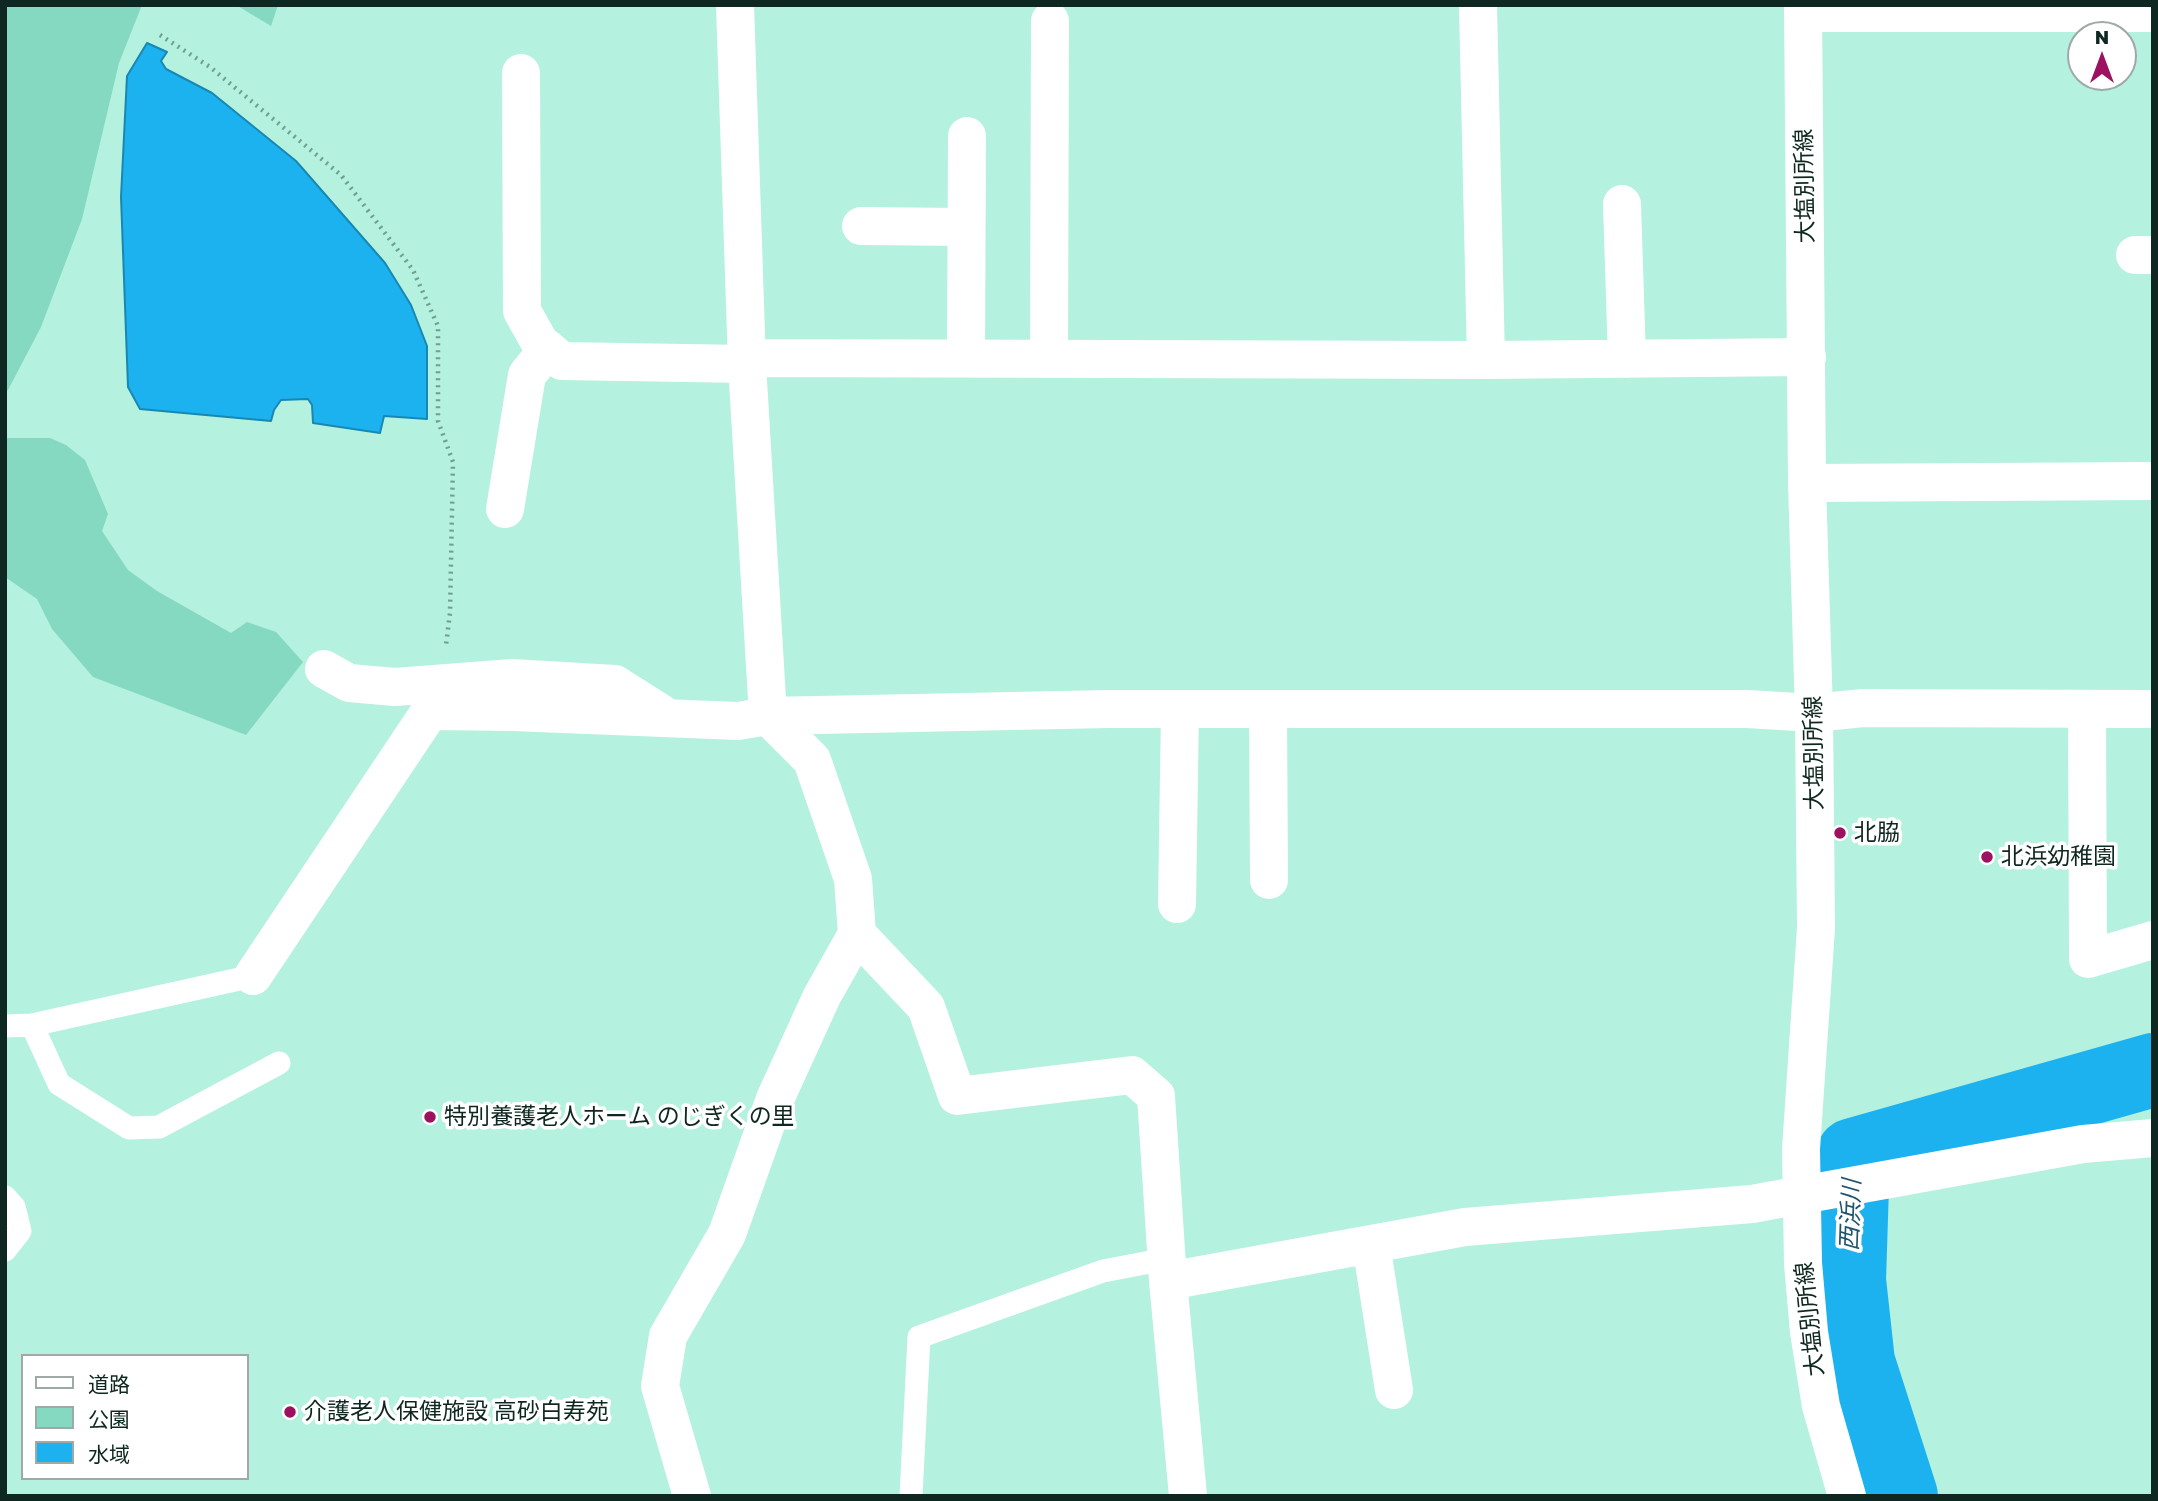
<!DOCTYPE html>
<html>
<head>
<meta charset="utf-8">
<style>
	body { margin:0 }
	#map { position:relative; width:2158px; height:1501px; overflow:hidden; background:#b4f1de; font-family:"Golos Text","Noto Sans JP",sans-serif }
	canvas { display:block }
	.frame { position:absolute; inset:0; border:7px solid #0e2720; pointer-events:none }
	.legend { position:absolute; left:21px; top:1354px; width:228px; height:126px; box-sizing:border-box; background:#fff; border:2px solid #9fa9a6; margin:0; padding:9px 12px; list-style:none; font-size:21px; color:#0e2720 }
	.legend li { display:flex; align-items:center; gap:14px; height:35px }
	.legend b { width:35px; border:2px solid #9fa9a6 }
	.north { position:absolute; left:2067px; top:21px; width:70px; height:70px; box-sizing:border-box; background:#fff; border:2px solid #9fa9a6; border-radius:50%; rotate:0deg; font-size:19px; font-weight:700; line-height:28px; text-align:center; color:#0e2720 }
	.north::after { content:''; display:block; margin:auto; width:24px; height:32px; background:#9c1160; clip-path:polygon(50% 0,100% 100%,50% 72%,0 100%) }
</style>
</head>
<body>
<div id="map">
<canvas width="2158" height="1501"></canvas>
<div class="frame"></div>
<ul class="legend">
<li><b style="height:9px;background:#fff"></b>道路</li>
<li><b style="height:19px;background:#85d9c0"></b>公園</li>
<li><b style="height:19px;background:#1cb2f0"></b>水域</li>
</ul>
<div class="north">N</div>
</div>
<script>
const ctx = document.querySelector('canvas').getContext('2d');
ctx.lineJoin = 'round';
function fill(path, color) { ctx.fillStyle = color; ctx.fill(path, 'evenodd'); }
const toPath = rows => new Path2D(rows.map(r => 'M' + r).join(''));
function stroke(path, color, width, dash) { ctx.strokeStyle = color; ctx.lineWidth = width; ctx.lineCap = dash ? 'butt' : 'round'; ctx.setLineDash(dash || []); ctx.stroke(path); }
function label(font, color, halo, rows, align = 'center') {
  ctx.font = font + ' "Golos Text","Noto Sans JP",sans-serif'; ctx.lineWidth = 7; ctx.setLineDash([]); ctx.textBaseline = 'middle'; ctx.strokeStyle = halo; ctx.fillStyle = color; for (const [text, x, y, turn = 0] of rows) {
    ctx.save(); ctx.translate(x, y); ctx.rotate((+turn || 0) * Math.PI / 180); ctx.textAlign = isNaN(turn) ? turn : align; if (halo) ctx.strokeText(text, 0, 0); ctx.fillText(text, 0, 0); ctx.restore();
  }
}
fill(toPath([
	[5,5,142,5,119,63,82,219,41,327,8,390,5,391],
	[236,5,278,5,271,26],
	[5,438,50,438,66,445,85,460,108,514,102,531,128,570,157,591,231,633,247,622,276,632,303,662,246,735,93,677,52,629,37,599,5,577]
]), '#85d9c0');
const water = toPath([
	[147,43,167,52,161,61,166,69,212,93,296,161,385,263,411,305,427,346,427,419,384,416,380,433,313,423,312,405,308,399,281,400,274,410,271,421,140,409,128,387,121,197,127,76,147,43]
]);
fill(water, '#1cb2f0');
stroke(water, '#1888b2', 2);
stroke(toPath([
	[1901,1496,1858,1362,1849,1280,1853,1155,2153,1070]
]), '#1cb2f0', 74);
stroke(toPath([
	[160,35,210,67,341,175,413,270,438,326,438,421,453,462,450,613,446,645]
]), '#709e90', 4.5, [2, 5]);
stroke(toPath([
	[32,1025,59,1084,129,1128,159,1127,279,1063],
	[5,1026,32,1025,253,976],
	[5,1197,14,1207,20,1231,5,1250],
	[911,1496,919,1337,1103,1271,1166,1259]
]), '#fff', 23);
stroke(toPath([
	[1478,5,1486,360],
	[1803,13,2153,13],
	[521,73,522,311,540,343,562,361,747,364],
	[1622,204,1627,359],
	[861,226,966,227],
	[2135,255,2153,255],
	[747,358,1486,360,1807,357],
	[966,358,967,136],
	[1049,358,1050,21],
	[1807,483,2153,481],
	[505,509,527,375,548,349],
	[324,669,349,683,395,687,512,678,615,684,667,717],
	[1268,709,1269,880],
	[2087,709,2088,959,2153,940],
	[1177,904,1180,709],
	[857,934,926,1007,957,1096,1132,1075,1156,1096,1168,1281,1188,1496],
	[253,976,430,711,513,712,738,721,768,716,1109,709,1747,709,1814,713,1863,708,2153,709],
	[1371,1244,1394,1390],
	[1168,1281,1465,1227,1752,1204,2083,1144,2153,1138],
	[692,1496,660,1386,668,1336,727,1234,775,1099,822,996,857,934,853,879,812,760,768,716,747,364,735,5]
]), '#fff', 38);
stroke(toPath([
	[1803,5,1807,483,1814,713,1816,928,1801,1149,1803,1263,1809,1332,1821,1406,1847,1496]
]), '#fff', 38);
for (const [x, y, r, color] of [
	[1840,833,7,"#9c1160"],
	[1987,857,7,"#9c1160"],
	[430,1117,7,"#9c1160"],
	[290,1412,7,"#9c1160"]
]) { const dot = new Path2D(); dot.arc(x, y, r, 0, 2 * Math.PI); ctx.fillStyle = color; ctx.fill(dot); stroke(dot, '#fff', 2.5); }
label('23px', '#0e2720', '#fff', [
	["大塩別所線",1805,186,-91],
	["大塩別所線",1814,753,-91],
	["大塩別所線",1810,1319,-96]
]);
label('23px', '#0e2720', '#fff', [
	["北脇",1854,833],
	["北浜幼稚園",2001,857],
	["特別養護老人ホーム のじぎくの里",444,1117],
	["介護老人保健施設 高砂白寿苑",304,1412]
], 'left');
label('italic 24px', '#21556f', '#fff', [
	["西浜川",1851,1215,-88]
]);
</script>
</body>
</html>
